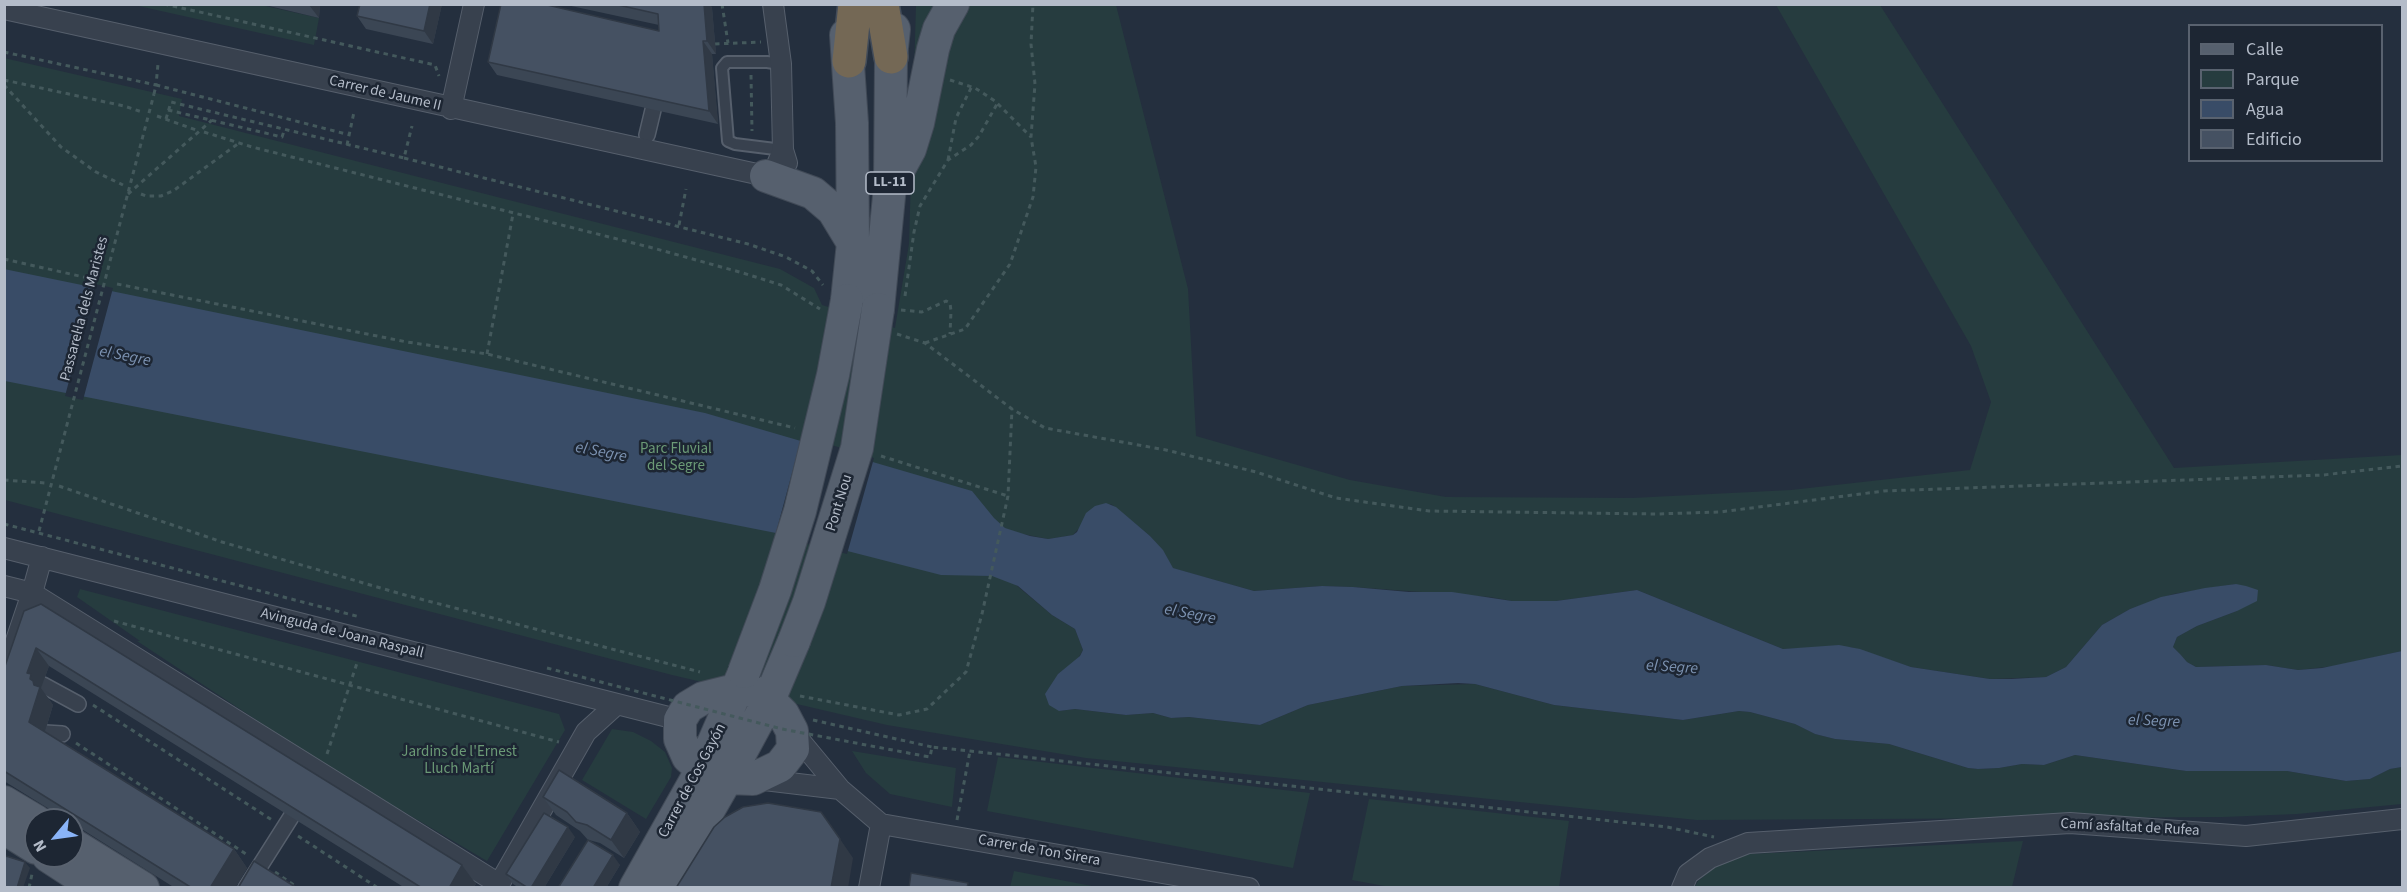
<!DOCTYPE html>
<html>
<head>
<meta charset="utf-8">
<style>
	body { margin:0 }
	#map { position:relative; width:2407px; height:892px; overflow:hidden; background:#242f3e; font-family:"Source Sans 3",sans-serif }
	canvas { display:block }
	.frame { position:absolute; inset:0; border:6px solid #b4bcc9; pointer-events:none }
	.legend { position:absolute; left:2188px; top:24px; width:195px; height:138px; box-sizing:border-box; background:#1d2633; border:2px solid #59626f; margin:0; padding:8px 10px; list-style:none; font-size:18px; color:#b4bcc9 }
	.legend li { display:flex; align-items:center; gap:12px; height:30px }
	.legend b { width:30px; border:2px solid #59626f }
	.north { position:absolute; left:24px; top:808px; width:60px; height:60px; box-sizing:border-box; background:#1d2633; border:2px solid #59626f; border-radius:50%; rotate:241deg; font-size:16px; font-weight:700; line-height:24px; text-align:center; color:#b4bcc9 }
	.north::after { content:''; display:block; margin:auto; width:21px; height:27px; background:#8ab4f8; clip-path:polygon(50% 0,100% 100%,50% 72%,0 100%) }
</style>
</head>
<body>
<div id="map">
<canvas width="2407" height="892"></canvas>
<div class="frame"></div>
<ul class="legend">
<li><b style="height:8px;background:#56606e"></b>Calle</li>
<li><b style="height:16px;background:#263c3f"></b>Parque</li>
<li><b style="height:16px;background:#394c67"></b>Agua</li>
<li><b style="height:16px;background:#455162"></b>Edificio</li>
</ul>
<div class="north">N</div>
</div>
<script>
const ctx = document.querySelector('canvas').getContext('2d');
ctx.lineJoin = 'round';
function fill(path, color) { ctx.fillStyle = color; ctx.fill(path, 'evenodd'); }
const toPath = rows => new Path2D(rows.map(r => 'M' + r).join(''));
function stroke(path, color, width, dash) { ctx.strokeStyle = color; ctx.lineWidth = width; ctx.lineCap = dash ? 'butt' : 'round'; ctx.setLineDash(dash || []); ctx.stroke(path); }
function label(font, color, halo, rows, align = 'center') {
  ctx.font = font + ' "Source Sans 3",sans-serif'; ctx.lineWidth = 5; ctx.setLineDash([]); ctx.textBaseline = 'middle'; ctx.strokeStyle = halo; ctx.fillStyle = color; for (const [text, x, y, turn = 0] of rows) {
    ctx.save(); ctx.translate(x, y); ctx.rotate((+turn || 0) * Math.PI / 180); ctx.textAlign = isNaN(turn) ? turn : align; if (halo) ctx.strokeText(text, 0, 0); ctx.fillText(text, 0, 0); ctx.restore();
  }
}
fill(toPath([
	[134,5,261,5,319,18,314,45],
	[916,5,1116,5,1188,289,1196,436,1350,480,1446,497,1632,498,1791,490,1970,470,1991,402,1971,346,1776,5,1880,5,2174,468,2402,455,2402,651,2335,666,2298,670,2266,665,2196,667,2187,662,2173,647,2177,637,2197,626,2237,611,2236,584,2173,594,2130,609,2102,625,2066,667,2046,677,1990,679,1911,667,1851,647,1783,649,1637,590,1556,601,1512,601,1490,597,1353,587,1322,586,1254,591,1172,568,1165,554,1150,536,1111,504,1080,527,1073,535,1048,539,1023,534,1016,585,1052,615,1075,629,1083,650,1077,660,1058,674,1059,711,1075,709,1126,715,1153,713,1171,718,1189,717,1260,725,1308,705,1402,686,1475,684,1554,705,1683,720,1739,711,1750,712,1795,724,1815,734,1835,739,1889,744,1968,768,1978,769,1999,768,2022,764,2044,765,2075,755,2186,771,2287,771,2346,781,2370,779,2390,769,2402,767,2402,804,2297,814,2223,817,1697,820,1086,758,887,725,672,675,5,500,4,58,182,99,179,116,780,269,814,288,822,305,895,328,909,244],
	[80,589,559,714,565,730,487,861,323,764,137,641,140,641,77,597],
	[612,729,633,732,651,741,665,752,672,768,671,777,646,819,582,780],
	[852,751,956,768,952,807,890,794,866,773],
	[998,757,1310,793,1293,868,987,811],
	[1369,799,1569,821,1559,887,1395,888,1352,880],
	[2023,841,2012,887,1694,888,1698,881,1725,859,1750,854],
	[1014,871,1097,887,1010,887]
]), '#263c3f');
fill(toPath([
	[4,269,705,413,972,491,994,518,1005,528,1030,536,1048,539,1073,535,1077,532,1086,513,1095,506,1106,503,1116,507,1150,536,1163,550,1173,568,1254,591,1322,586,1353,587,1409,592,1452,592,1512,601,1556,601,1637,590,1783,649,1839,645,1860,649,1911,667,1990,679,2011,679,2046,677,2066,667,2102,625,2130,609,2161,597,2205,588,2236,584,2246,586,2258,590,2257,601,2237,611,2197,626,2177,637,2173,647,2180,654,2187,662,2196,667,2266,665,2298,670,2322,668,2402,651,2402,767,2390,769,2370,779,2346,781,2287,771,2186,771,2075,755,2044,765,2022,764,1999,768,1978,769,1968,768,1889,744,1835,739,1815,734,1795,724,1750,712,1739,711,1683,720,1554,705,1475,684,1458,683,1402,686,1308,705,1260,725,1189,717,1171,718,1153,713,1126,715,1075,709,1059,711,1049,705,1045,694,1058,674,1080,656,1083,650,1075,629,1052,615,1018,586,992,576,941,575,781,534,5,381]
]), '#394c67');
fill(toPath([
	[95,284,113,288,83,400,65,396],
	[802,436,874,458,847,554,775,536]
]), '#242f3e');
const service = toPath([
	[781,64,767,62,727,62,722,68,728,141,735,144,783,150]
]);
const pedestrian = toPath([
	[647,135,653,110],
	[43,685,78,704],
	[45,733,62,734],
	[246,888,291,817]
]);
const minor = toPath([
	[773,4,781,64,783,150,787,163],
	[4,9,766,176,776,167,783,150],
	[451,109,474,4],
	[4,548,680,720],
	[4,586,32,593,499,884],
	[4,676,32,593,42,557],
	[792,731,840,789,881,824,1249,888],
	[756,779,840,789],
	[497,888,586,732,617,704],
	[869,888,881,824],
	[1682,888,1688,874,1710,858,1748,843,2070,823,2246,836,2402,819]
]);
const primary = toPath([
	[846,35,852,123,853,243,847,300],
	[766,176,813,193,833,210,853,243],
	[893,180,910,149,918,123,933,49,939,29,953,4],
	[878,309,890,186,891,57,894,29],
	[739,689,753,691,769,700,783,714,792,731,793,749,780,766,753,779,727,778,702,769,688,757,680,739,680,720,688,707,703,698,739,689],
	[4,802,36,821],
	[4,828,36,848],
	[72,844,143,888],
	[48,856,97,888],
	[635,888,702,769,743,675],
	[664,888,727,778,769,700,794,641]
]);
const motorway = toPath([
	[882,4,891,57],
	[849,61,855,4]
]);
stroke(service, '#565f6c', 14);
stroke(pedestrian, '#565f6c', 18);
stroke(minor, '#565f6c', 22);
stroke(primary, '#414a57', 34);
stroke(motorway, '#434c59', 36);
stroke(toPath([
	[164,4,435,65,439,76],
	[722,4,728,43],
	[715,44,761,42],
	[4,52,156,85,158,64],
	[751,75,752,131],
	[4,80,124,106,142,112],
	[950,80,975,88,995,101,1031,137],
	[4,85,61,147,96,172,123,185],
	[154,94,156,85,350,135],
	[168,110,282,137,284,131],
	[157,116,196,130],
	[166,119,171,102,404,158,412,126],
	[204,132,252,147,653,248,743,273,781,285,820,309],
	[347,145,354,112],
	[404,158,748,244,786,257,812,271,823,285],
	[948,160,956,118,972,86],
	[141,194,146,196,161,196,173,191,239,143],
	[679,225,686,189],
	[4,259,97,280],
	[117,284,407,342,487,354,795,428],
	[905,296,914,232,920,206,948,160,971,145,979,136,997,104],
	[901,310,922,312,946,301,950,303,951,311,950,334],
	[897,334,925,343,1012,409,1045,428,1166,450,1256,472,1336,498,1429,511,1656,514,1720,512,1884,491,2323,475,2402,466],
	[925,343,965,329,1010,264,1033,197,1036,167,1031,137,1035,84,1031,44,1033,4],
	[487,354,513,214],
	[881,456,1008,496],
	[4,480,46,483],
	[59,486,222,542,405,595,700,672],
	[4,524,360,617],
	[114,621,559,742],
	[800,696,899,715,927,709,966,672,982,614,1008,496,1012,409],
	[93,705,272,820],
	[813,720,932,747],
	[76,743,249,856],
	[327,754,358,660],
	[924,756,930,757,932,747,970,751,1667,827,1714,837],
	[957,820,970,751],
	[298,836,378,888],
	[275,872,298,888],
	[29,888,32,874]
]), '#44595c', 3, [4.5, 4.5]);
stroke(service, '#38414e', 10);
stroke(pedestrian, '#38414e', 15);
stroke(minor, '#38414e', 20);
stroke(primary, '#56606e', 32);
stroke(motorway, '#746855', 33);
const primaryBridge = toPath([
	[794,641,809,602,857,448,878,309],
	[744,672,775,590,800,511,833,375,847,300]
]);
stroke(primaryBridge, '#414a57', 34, []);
stroke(toPath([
	[128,194,212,120],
	[39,531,154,94],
	[547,668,782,729,924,756]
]), '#44595c', 3, [4.5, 4.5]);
stroke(primaryBridge, '#56606e', 32);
fill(toPath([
	[261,4,320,4,319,18],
	[360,4,442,4,433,44,366,29,357,16],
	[501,4,555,4,554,8,659,31,659,25,562,4,710,4,712,8,716,54,712,54,718,124,497,75,488,62],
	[24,611,462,865,476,884,473,888,405,888,49,666,41,688,53,705,45,732,234,849,247,868,235,888,175,888,72,823,72,820,67,820,4,781,4,669],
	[543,797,627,813,640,832,624,858,600,843,589,840,620,865,606,888,558,888,588,840,580,831,556,815],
	[575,837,544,888,519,888,513,884,506,874]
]), '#3b4654');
fill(toPath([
	[320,4,319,18,309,5],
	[430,4,442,4,433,44,424,31],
	[543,4,555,4,552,18],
	[704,4,710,4,712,8,716,54,707,41],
	[703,41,712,54,718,124,709,111],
	[36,648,49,666,41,688,53,705,42,741,29,722,30,679,27,673],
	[627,813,640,832,624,858,611,840],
	[568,827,575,837,544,888,531,888],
	[840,839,853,858,848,888,831,888],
	[234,849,247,868,235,888,210,888],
	[613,855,620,865,606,888,593,888],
	[25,862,30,868,23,888,17,888],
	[462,865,476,884,473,888,449,888]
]), '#303945');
const building = toPath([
	[360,4,430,4,424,31,357,16,360,4],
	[501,4,543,4,659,31,658,14,614,4,704,4,707,41,703,41,709,111,488,62,501,4],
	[41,604,462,865,449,888,422,888,36,648,27,673,31,674,30,679,33,681,34,685,40,687,29,722,234,849,210,888,192,888,4,771,4,669,24,611,41,604],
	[559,770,627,813,611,840,587,825,576,822,567,812,543,797,559,770],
	[768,803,821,812,840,839,831,888,676,888,714,827,725,817,743,807,768,803],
	[544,813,568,827,531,888,528,888,506,874,544,813],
	[588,840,613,855,593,888,558,888,588,840],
	[6,856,25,862,17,888,4,888,4,861,6,856],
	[254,861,297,888,238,888,254,861],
	[911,873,968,883,967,888,909,888,911,873]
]);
fill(building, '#455162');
stroke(building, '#303945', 1.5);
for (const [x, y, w] of [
	[890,183,48]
]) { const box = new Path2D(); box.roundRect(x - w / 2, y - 11, w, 22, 4.5); ctx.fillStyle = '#1d2633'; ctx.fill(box); stroke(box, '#b4bcc9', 1.5); }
label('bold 14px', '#b4bcc9', null, [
	["LL-11",890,183]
]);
label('15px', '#b4bcc9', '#1d2633', [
	["Carrer de Jaume II",385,94,13],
	["Passarel·la dels Maristes",85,309,-75],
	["Pont Nou",840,503,-73],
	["Avinguda de Joana Raspall",342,634,14],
	["Carrer de Cos Gayón",693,781,-62],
	["Camí asfaltat de Rufea",2130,828,3],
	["Carrer de Ton Sirera",1039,851,10]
]);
label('15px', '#6b9a76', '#1d2633', [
	["Parc Fluvial",676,450],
	["del Segre",676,467],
	["Jardins de l'Ernest",459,753],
	["Lluch Martí",459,770]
]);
label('italic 16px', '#7c92b1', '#1d2633', [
	["el Segre",125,357,11],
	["el Segre",601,453,11],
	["el Segre",1190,615,11],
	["el Segre",1672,668,4],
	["el Segre",2154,722,2]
]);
</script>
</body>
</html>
